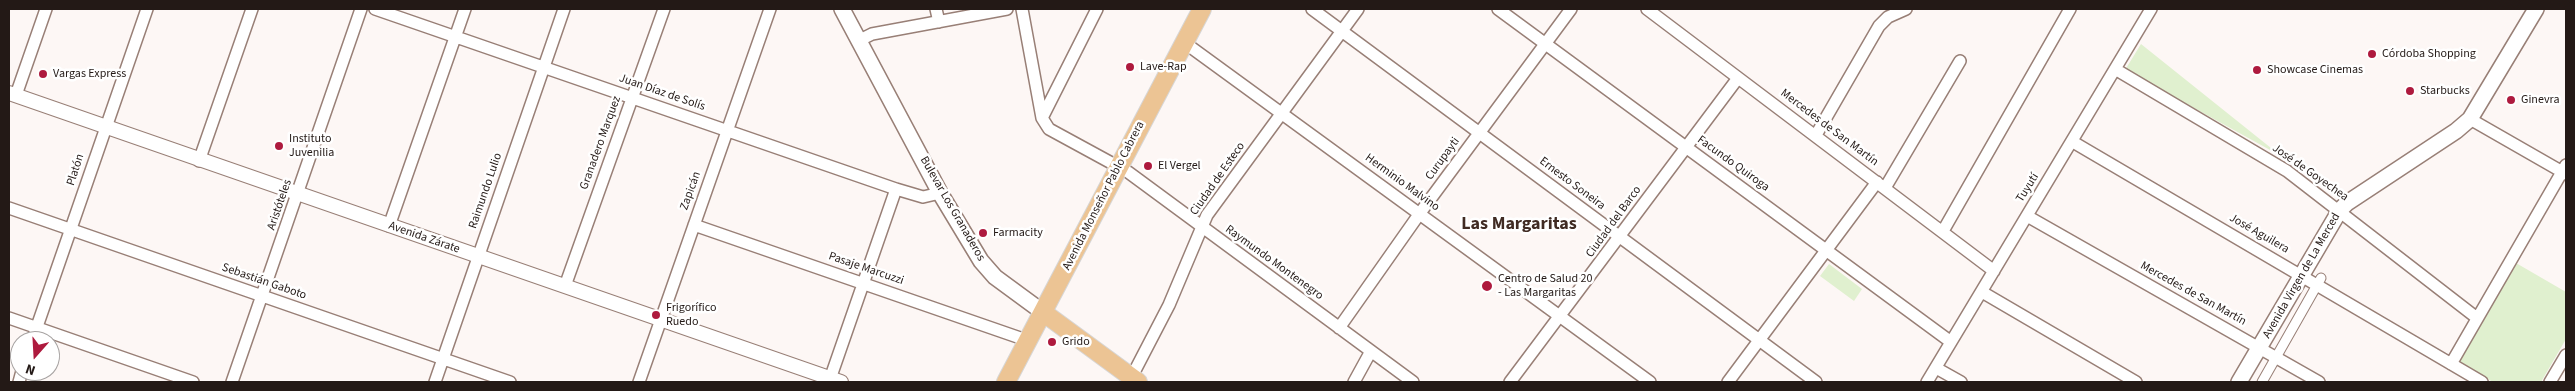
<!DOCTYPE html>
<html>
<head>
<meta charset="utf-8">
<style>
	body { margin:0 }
	#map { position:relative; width:2575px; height:391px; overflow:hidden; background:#fdf7f5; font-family:"Source Sans 3",sans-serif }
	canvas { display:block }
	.frame { position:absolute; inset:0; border:10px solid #231916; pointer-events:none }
	.north { position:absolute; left:10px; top:331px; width:50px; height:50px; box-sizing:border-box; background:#fff; border:1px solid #a7a3a2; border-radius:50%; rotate:199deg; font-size:14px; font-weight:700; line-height:20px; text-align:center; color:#231916 }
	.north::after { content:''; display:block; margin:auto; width:18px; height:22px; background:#ae1a3e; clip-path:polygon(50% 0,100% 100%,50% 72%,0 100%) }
</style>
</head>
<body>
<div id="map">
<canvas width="2575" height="391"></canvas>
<div class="frame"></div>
<div class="north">N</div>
</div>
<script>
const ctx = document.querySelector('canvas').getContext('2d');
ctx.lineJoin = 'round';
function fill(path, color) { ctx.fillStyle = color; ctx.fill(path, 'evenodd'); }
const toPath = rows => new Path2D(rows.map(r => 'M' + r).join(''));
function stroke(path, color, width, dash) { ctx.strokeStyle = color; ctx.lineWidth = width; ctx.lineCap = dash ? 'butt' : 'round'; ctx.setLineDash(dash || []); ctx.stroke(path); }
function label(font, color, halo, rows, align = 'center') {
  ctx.font = font + ' "Source Sans 3",sans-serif'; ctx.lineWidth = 5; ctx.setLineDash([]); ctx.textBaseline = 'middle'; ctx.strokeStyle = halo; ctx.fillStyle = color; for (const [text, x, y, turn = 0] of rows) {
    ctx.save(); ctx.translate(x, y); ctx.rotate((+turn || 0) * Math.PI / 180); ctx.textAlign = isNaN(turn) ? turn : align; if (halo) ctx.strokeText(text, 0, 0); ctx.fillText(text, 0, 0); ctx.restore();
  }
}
fill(toPath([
	[2141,44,2281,156,2125,70],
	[2516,263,2566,292,2566,339,2541,382,2493,382,2458,362],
	[1829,264,1862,289,1854,301,1820,276]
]), '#e0f0cf');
const pedestrian = toPath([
	[2262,382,2321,278]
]);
const minor = toPath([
	[375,9,896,189,923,197,940,193],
	[936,9,939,22],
	[1022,9,1042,118,1049,129,1128,172,1413,382],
	[1312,9,1816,382],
	[1498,9,1951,342],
	[1647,9,1994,271],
	[858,41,872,34,1007,9],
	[1185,43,1650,382],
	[2115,69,2287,171,2477,318],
	[16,95,46,9],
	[1042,118,1097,9],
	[2470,119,2566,174],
	[1816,135,1879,26,1888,17,1906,9],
	[2073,142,2482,382],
	[199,161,252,9],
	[1885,188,1960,61],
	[9,208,510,382],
	[2027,216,2319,382],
	[694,225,1029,341],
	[389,226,465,9],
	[1943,231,2070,9],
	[565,286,664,9],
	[1982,292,2136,382],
	[9,318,193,382],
	[1339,328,1420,213,1571,9],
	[32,341,147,9],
	[2451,364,2566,165],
	[1936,368,1961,382],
	[19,382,22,371],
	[232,382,361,9],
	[435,382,564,9],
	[639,382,770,9],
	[829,382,896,189],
	[1129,382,1169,305,1207,215,1358,9],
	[1354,382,1371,351],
	[1510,382,1738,78],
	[1728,382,1877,182],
	[1927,382,2151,9],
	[2550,382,2566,355]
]);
const tertiary = toPath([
	[9,93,841,382]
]);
const secondary = toPath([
	[842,9,940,193,981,261,995,277,1044,313],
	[2239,382,2340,210,2347,203,2456,131,2470,119,2536,9]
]);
const primary = toPath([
	[1044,313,1138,382],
	[1006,382,1202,9]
]);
stroke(pedestrian, '#987f76', 11);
stroke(minor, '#987f76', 14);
stroke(tertiary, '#987f76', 16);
stroke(secondary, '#987f76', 18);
stroke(primary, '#d7d6d5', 20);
stroke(pedestrian, '#fff', 9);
stroke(minor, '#fff', 11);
stroke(tertiary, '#fff', 14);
stroke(secondary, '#fff', 15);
stroke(primary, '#ecc494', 18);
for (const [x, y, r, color] of [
	[2372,54,5,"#ae1a3e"],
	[1130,67,5,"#ae1a3e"],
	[2257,70,5,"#ae1a3e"],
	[43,74,5,"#ae1a3e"],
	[2410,91,5,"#ae1a3e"],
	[2511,100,5,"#ae1a3e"],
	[279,146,5,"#ae1a3e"],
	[1148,166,5,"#ae1a3e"],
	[983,233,5,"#ae1a3e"],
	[1487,286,6,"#ae1a3e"],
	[656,315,5,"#ae1a3e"],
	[1052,342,5,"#ae1a3e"]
]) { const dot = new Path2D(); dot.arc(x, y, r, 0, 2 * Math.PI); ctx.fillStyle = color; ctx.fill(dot); stroke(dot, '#fff', 2); }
label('12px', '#231916', '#fff', [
	["Córdoba Shopping",2382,54],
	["Lave-Rap",1140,67],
	["Showcase Cinemas",2267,70],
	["Vargas Express",53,74],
	["Starbucks",2420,91],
	["Ginevra",2521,100],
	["Instituto",289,139],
	["Juvenilia",289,153],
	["El Vergel",1158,166],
	["Farmacity",993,233],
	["Centro de Salud 20",1498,279],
	["- Las Margaritas",1498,293],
	["Frigorífico",666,308],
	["Ruedo",666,322],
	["Grido",1062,342]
], 'left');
label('12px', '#231916', '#fff', [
	["Juan Díaz de Solís",662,93,19],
	["Mercedes de San Martín",1829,128,37],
	["Granadero Marquez",601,143,-70],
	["Curupayti",1443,159,-54],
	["Facundo Quiroga",1733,164,36],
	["Platón",76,170,-72],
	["José de Goyechea",2310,173,35],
	["Ciudad de Esteco",1218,179,-55],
	["Herminio Malvino",1402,183,36],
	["Ernesto Soneira",1572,184,37],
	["Tuyutí",2028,188,-58],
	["Raimundo Lulio",486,191,-71],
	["Zapicán",691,191,-70],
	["Avenida Monseñor Pablo Cabrera",1104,196,-63],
	["Aristóteles",280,205,-71],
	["Bulevar Los Granaderos",952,209,60],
	["Ciudad del Barco",1614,222,-54],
	["José Aguilera",2259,234,30],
	["Avenida Zárate",424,238,19],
	["Raymundo Montenegro",1274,263,36],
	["Pasaje Marcuzzi",866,269,19],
	["Avenida Virgen de La Merced",2302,276,-60],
	["Sebastián Gaboto",264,282,19],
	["Mercedes de San Martín",2193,294,29]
]);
label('bold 18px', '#402b23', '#fff', [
	["Las Margaritas",1519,225]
]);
</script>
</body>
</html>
